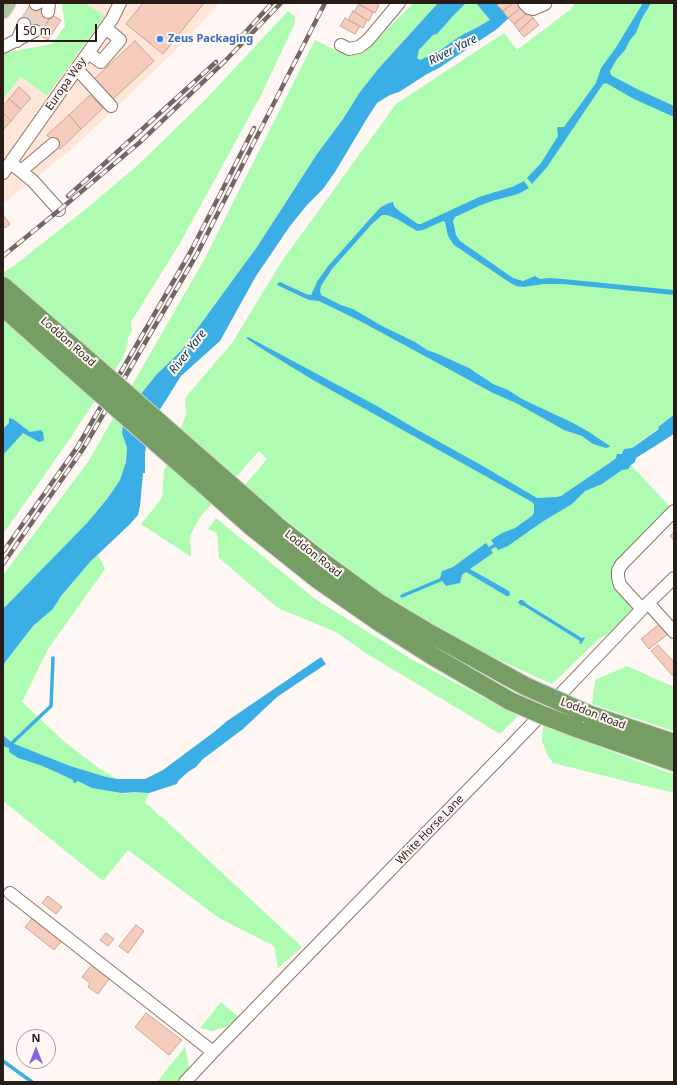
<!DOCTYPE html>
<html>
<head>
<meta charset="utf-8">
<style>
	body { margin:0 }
	#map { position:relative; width:677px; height:1085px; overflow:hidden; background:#fef7f4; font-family:"Noto Sans",sans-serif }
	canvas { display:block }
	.frame { position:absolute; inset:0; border:4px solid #281c16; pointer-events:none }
	.north { position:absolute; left:16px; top:1029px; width:40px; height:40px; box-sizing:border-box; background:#fef7f4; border:1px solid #a89f9b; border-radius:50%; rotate:0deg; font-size:11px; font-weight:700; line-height:16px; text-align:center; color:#281c16 }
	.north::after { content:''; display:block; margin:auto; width:14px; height:18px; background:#8963de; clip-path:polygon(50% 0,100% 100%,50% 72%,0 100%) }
	.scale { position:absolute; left:16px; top:24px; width:81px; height:18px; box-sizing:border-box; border:2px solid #281c16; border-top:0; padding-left:5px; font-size:12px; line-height:14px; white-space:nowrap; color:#281c16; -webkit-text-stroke:3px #fef7f4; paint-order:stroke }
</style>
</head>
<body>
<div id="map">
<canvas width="677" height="1085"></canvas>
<div class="frame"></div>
<div class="north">N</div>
<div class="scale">50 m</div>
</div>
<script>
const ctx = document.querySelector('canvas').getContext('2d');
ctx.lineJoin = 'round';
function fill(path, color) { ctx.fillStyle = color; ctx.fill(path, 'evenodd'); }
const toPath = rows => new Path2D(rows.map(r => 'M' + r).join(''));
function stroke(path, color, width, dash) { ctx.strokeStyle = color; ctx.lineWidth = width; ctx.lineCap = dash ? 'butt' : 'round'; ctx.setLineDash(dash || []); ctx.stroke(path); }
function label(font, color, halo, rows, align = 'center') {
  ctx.font = font + ' "Noto Sans",sans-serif'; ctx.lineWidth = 4; ctx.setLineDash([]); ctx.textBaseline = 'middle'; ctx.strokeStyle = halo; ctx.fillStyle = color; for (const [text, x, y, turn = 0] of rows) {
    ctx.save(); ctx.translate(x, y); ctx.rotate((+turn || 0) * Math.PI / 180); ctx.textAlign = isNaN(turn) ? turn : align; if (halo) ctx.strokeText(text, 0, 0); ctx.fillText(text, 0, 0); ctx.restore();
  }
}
fill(toPath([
	[85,3,220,3,184,42,124,100,72,149,3,204,3,99,21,77,47,96,105,16]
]), '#ffe6d9');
fill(toPath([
	[62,3,85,3,105,16,47,96,21,77,3,99,3,53,52,44,65,26],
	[413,3,438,3,379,68,360,92,343,119,317,154,257,247,181,351,157,375,122,433,127,448,126,462,120,480,107,499,87,523,3,609,3,575,88,462,205,258,315,40,347,56,364,53],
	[466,3,476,3,490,20,474,29,466,33,457,38,438,52,424,59,420,60,417,58,417,55,419,50,433,35,437,34,446,24,451,18],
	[575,3,674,3,674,417,623,454,631,465,672,509,616,565,637,607,618,629,600,638,552,684,473,648,380,593,243,487,267,459,259,451,200,517,190,536,191,557,141,524,162,498,164,471,186,415,185,398,232,343,282,261,396,104,504,33,517,50,571,9],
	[453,567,470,569,508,591,506,595,466,572,462,575,440,578,442,571],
	[523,600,527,604,583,638,581,641,524,606],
	[288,11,295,17,295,23,260,97,180,243,131,322,132,330,128,338,127,348,122,359,113,373,71,437,3,534,3,273,15,265,87,208,139,164,206,99],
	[216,518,315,599,413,660,518,716,500,734,364,652,336,632,278,608,219,558,217,533,208,529],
	[98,555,105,569,48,649,22,702,66,743,100,769,117,779,149,793,145,803,152,808,159,816,162,817,302,947,278,968,274,946,219,918,128,850,103,881,3,801,3,665,33,626,53,609,61,596,90,562],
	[627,666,674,687,674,731,592,704,595,680],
	[543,726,664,771,674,774,674,793,553,763,548,756,542,741],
	[221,1002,239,1017,226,1027,212,1031,200,1028],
	[185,1047,190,1071,179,1082,157,1082]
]), '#aefbb2');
fill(toPath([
	[438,3,466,3,451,18,446,24,437,34,433,35,419,50,417,58,420,60,438,52,457,38,466,33,474,29,490,20,476,3,525,3,497,29,439,68,427,74,399,92,390,95,377,103,366,120,335,172,323,189,307,205,290,226,256,276,220,341,181,376,149,427,145,453,145,473,143,473,140,506,138,515,130,524,90,562,61,596,53,609,33,626,3,665,3,609,87,523,107,499,120,480,126,462,127,448,122,433,124,415,157,374,181,351,243,266,257,247,317,154,343,119,360,92,379,68],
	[643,3,651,3,641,20,636,33,630,40,625,50,617,59,610,71,611,75,614,77,639,90,674,106,674,117,634,99,606,83,603,84,547,167,532,184,527,178,541,163,558,136,557,128,558,127,564,127,596,83,601,68,615,49],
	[524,181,529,188,518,194,492,201,481,205,455,217,453,221,456,235,460,241,513,278,523,281,535,276,540,279,550,278,563,279,674,290,674,295,563,284,544,284,523,287,516,286,509,282,454,245,448,236,445,222,443,221,423,230,417,231,397,219,387,215,382,215,371,225,332,269,321,286,320,291,321,295,341,305,353,309,382,326,415,342,427,350,438,354,469,368,493,384,508,390,522,399,573,423,589,432,610,446,609,447,606,448,593,444,582,436,564,430,516,403,493,393,360,321,319,301,309,300,277,285,278,283,280,282,306,294,311,295,318,280,329,265,377,211,381,207,389,203,393,202,394,206,399,211,418,224,421,224,479,197,512,187],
	[248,337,377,406,416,429,481,465,537,498,557,497,561,496,611,462,616,458,617,454,622,454,624,449,632,448,673,419,674,420,674,434,636,458,635,462,631,465,628,469,622,470,602,484,585,491,572,504,542,522,508,546,498,550,491,540,502,533,515,528,532,516,534,513,534,504,532,502,313,380,259,347,246,338],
	[9,418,13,419,30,432,41,430,43,432,44,439,43,441,39,442,23,433,3,455,3,429,9,423],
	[486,543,493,553,470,569,509,591,510,594,509,596,506,596,505,595,466,572,462,575,460,583,446,586,440,578,442,571,453,567],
	[520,600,523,600,527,604,582,638,584,637,585,638,581,644,579,643,580,641,524,606,520,605,518,602],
	[321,657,326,664,277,697,243,729,203,759,196,767,188,772,178,781,177,784,149,793,134,792,122,793,92,788,78,781,75,783,73,782,73,780,56,772,40,765,18,758,9,752,9,748,3,746,3,735,12,743,70,766,106,777,117,779,145,779,163,770,214,732,227,721]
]), '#3caee6');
stroke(toPath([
	[660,428,674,417],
	[487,550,499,543],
	[402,596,440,580,445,577],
	[12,743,51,706,53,658],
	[3,1061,32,1082]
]), '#3caee6', 3.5);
const building = toPath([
	[31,3,34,3,52,15,40,34,20,21,31,3],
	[143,3,204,3,163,54,126,24,143,3],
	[361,3,376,3,379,5,375,13,360,5,361,3],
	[500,3,513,3,503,11,497,5,500,3],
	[513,3,520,3,523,6,508,18,503,11,513,3],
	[359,4,373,12,369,21,354,12,359,4],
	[523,6,528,12,514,24,508,18,523,6],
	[353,11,367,20,363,28,348,20,353,11],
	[528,12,533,18,519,31,514,24,528,12],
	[52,15,61,20,48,40,39,35,52,15],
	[345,18,360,26,355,34,340,26,345,18],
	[533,18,539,25,524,37,519,31,533,18],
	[135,41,154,61,113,99,94,79,135,41],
	[19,87,31,98,21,109,9,99,19,87],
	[90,95,103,108,81,129,69,115,90,95],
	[9,99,21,109,11,121,3,113,3,106,9,99],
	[3,113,11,121,3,130,3,113],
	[69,115,81,129,60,149,47,135,69,115],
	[3,215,10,224,5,228,3,225,3,215],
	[674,532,674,540,670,536,674,532],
	[659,624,668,634,649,649,641,639,659,624],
	[658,645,674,662,674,676,672,675,651,651,658,645],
	[48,896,62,907,56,914,42,903,48,896],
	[35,915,64,938,54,950,25,927,35,915],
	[136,925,144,931,128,953,119,946,136,925],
	[106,933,114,939,108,946,100,940,106,933],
	[93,963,111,976,98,994,88,987,90,983,82,977,93,963],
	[146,1013,182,1040,169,1055,135,1027,146,1013]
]);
fill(building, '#f6cdbd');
stroke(building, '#c9a799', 1);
stroke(toPath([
	[24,24,36,4],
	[35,31,48,12]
]), '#ded6d3', 12, [12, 6]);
const minor = toPath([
	[524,3,529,8,533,9,545,4],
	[36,4,38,3],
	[48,12,49,3],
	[17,41,24,24],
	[341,45,349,49,359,47,368,40,399,3],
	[3,47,35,31],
	[88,53,101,62,120,40,106,28],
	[77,69,111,106],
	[11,163,33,181,59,210],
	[21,171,53,144],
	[3,173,112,19,120,3],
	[648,603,674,632],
	[642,609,620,585,618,577,618,571,621,565,674,511],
	[10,893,213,1052],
	[185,1082,213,1052,511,746,642,609,674,578]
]);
const major = toPath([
	[3,11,8,3]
]);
const highway = toPath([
	[3,286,71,345],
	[3,307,60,358],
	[264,514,276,525,327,565,379,603,429,633,525,686],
	[253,528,317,579,382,624,431,655,510,701],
	[588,714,674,743],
	[576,728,674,762]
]);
stroke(minor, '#927465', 14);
stroke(major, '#d8d6d5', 17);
stroke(highway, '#d8d6d5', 20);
stroke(minor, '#fff', 12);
stroke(major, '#acc4a2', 15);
stroke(highway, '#759d64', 18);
const rail = toPath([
	[240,38,272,3],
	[68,196,105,163,216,62],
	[3,256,63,207,139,143,225,61,281,3],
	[3,552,78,446,191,251,254,128],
	[3,564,83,449,197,254,325,3]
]);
stroke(rail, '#726762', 4.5);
stroke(rail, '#fef7f4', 3, [9]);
const highwayBridge = toPath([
	[71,345,264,514],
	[60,358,253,528],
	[525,686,588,714],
	[510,701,545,716,576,728]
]);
stroke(highwayBridge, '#d8d6d5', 20, []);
stroke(highwayBridge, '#759d64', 18);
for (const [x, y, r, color] of [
	[160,39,4,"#3f7fe0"]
]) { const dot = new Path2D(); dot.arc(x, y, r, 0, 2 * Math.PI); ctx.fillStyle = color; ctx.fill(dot); stroke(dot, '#fef7f4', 1.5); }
label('bold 11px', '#366cbe', '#fef7f4', [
	["Zeus Packaging",168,39]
], 'left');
label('11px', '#281c16', '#fef7f4', [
	["Europa Way",66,84,-55],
	["Loddon Road",68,342,41],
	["Loddon Road",313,554,38],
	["Loddon Road",593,714,21],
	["White Horse Lane",430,830,-46]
]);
label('italic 12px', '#003349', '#fef7f4', [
	["River Yare",453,50,-27],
	["River Yare",188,352,-52]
]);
</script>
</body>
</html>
